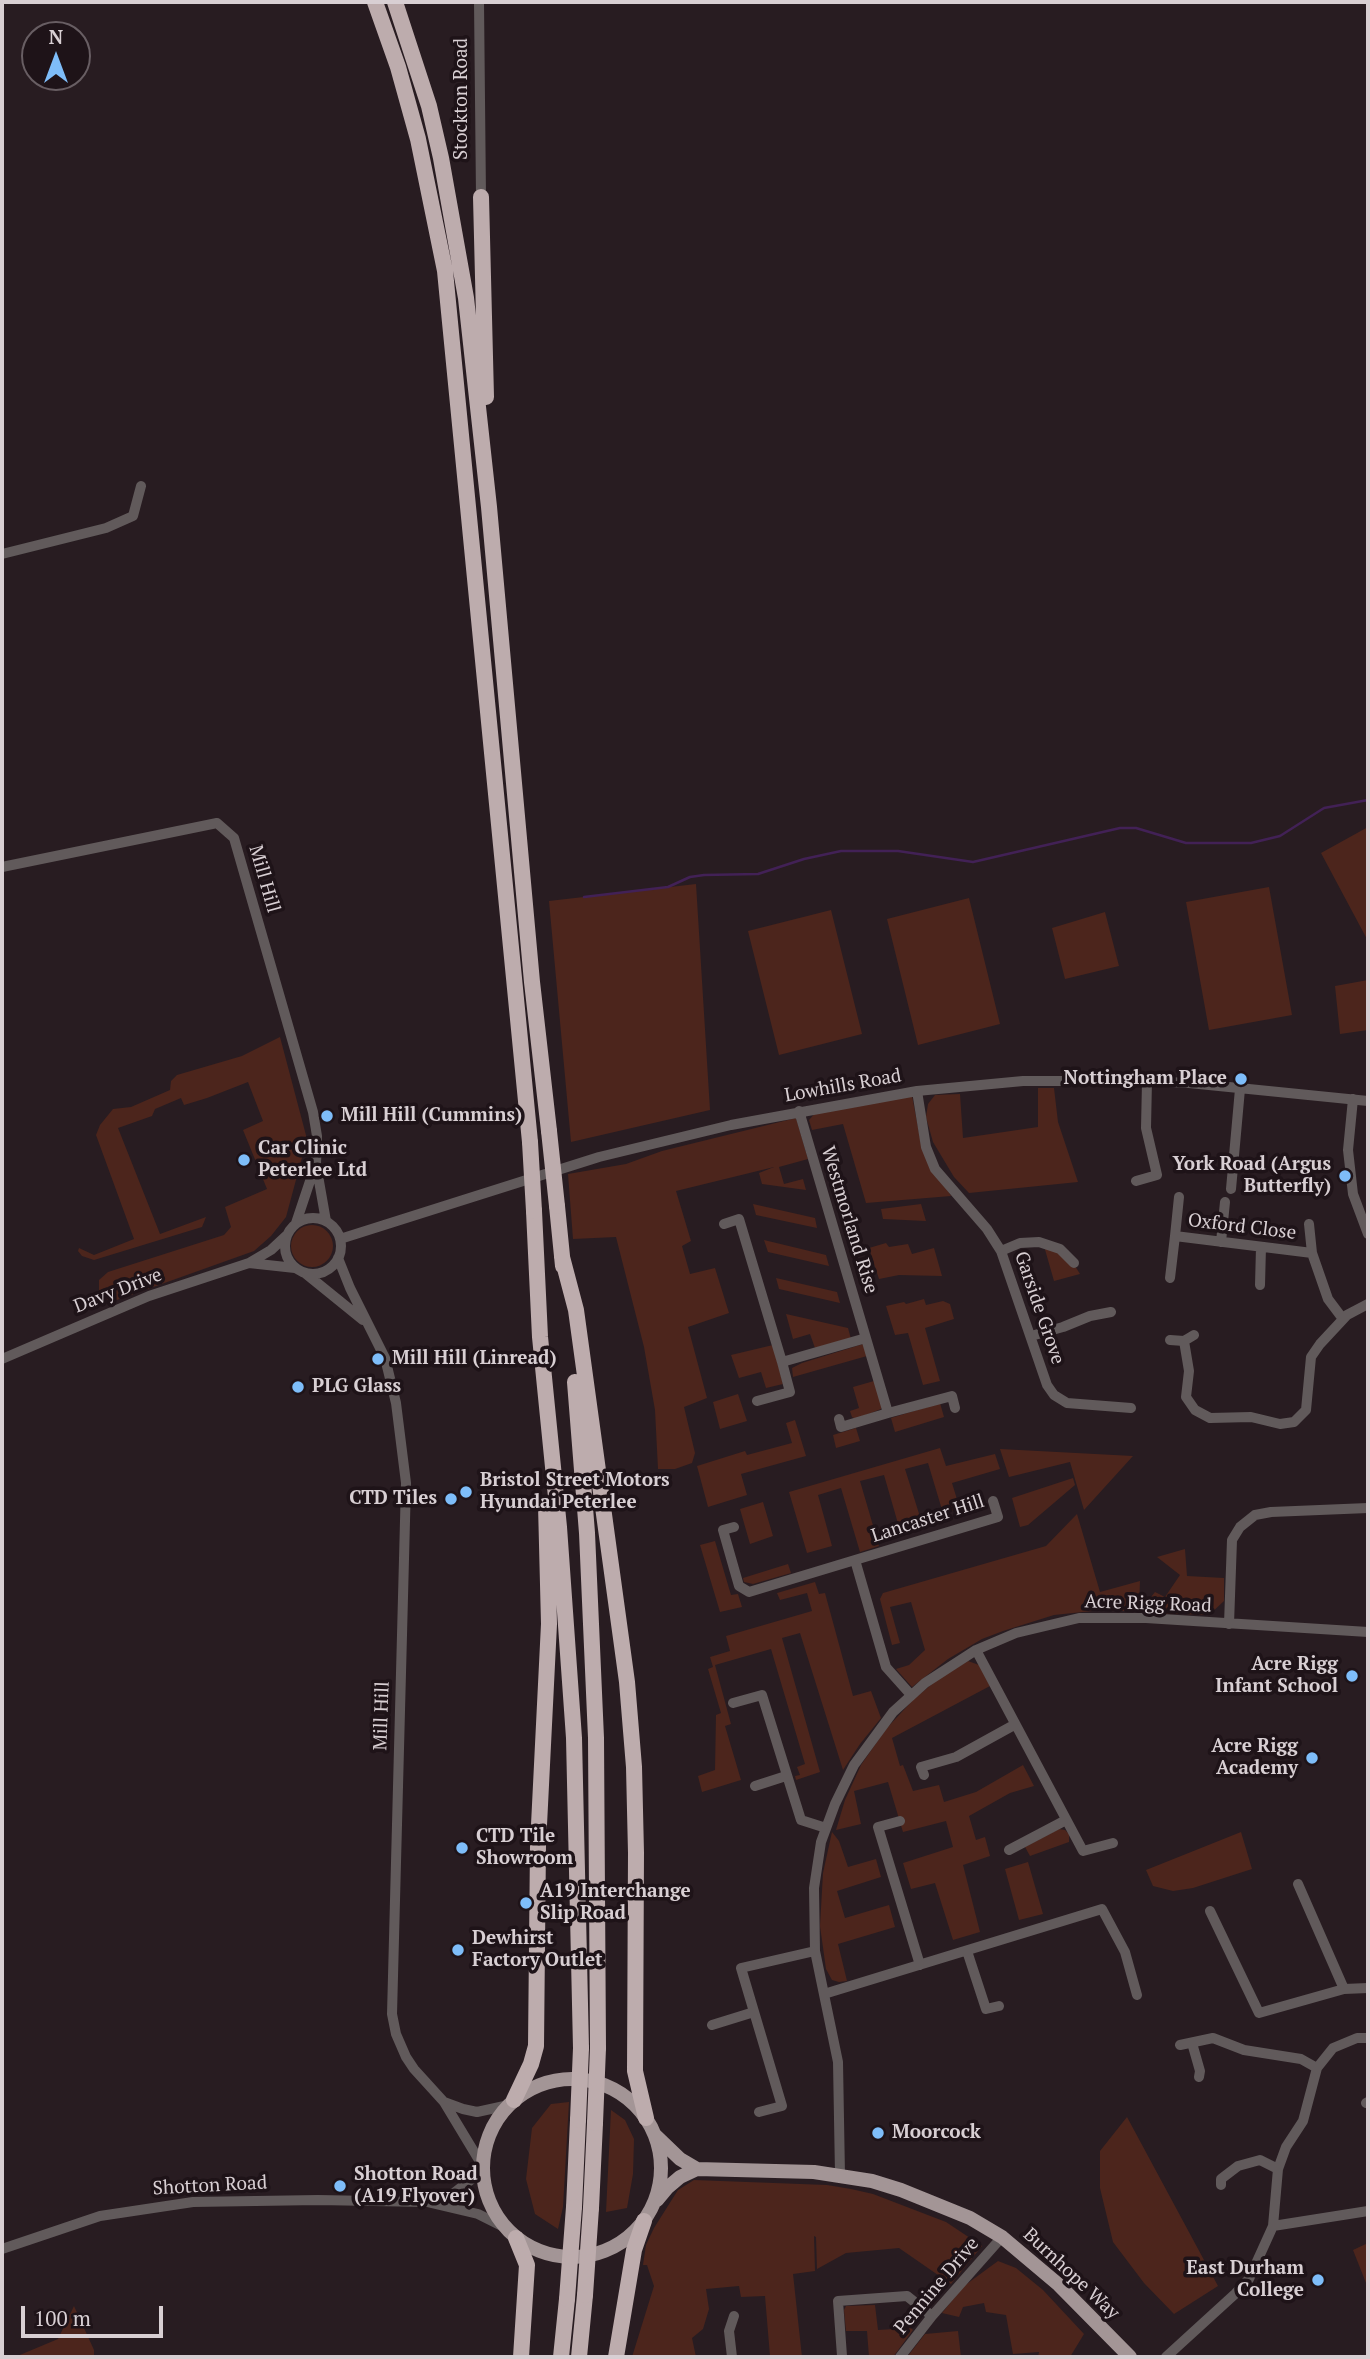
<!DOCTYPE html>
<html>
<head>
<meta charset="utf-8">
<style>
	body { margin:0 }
	#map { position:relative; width:1370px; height:2359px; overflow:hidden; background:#281c21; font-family:"PT Serif",serif }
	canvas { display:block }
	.frame { position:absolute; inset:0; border:4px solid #d8cfd3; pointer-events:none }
	.north { position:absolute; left:21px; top:21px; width:70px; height:70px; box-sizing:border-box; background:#1e1318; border:2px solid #685e63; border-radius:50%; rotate:0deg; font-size:19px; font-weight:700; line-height:28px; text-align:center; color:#d8cfd3 }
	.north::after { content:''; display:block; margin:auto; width:24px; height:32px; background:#7ebdf9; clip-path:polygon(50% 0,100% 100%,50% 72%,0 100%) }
	.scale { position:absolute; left:21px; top:2306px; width:142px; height:32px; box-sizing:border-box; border:4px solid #d8cfd3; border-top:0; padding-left:9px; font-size:21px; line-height:24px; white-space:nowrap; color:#d8cfd3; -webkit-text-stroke:5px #1e1318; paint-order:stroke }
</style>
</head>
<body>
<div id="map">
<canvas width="1370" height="2359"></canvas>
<div class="frame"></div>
<div class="north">N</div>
<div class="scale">100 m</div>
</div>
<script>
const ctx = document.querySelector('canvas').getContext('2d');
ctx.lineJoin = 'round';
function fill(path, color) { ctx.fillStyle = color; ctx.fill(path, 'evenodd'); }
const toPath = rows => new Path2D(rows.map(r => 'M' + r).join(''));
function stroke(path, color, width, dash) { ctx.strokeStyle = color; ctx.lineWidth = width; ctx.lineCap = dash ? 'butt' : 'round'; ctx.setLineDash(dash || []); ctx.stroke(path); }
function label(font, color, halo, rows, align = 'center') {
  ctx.font = font + ' "PT Serif",serif'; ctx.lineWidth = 7; ctx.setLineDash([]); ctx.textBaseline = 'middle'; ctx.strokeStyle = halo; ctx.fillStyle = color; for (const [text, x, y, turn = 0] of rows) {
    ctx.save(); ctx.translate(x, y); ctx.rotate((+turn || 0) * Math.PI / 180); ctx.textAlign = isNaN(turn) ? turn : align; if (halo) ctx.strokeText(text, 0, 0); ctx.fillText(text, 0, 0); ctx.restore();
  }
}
fill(toPath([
	[1368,827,1368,941,1321,853],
	[696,884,710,1110,571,1142,549,901],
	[1269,887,1292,1015,1209,1030,1186,902],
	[969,898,1000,1024,918,1045,887,919],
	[831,910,862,1034,779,1055,748,931],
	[1105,912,1119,966,1065,979,1052,928],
	[1368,980,1368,1030,1340,1034,1335,986],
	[280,1037,307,1139,286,1217,271,1236,254,1251,114,1301,105,1299,99,1291,99,1280,108,1272,224,1235,231,1227,225,1207,267,1189,243,1130,263,1121,248,1082,207,1098,184,1105,181,1098,155,1109,152,1116,118,1128,160,1234,206,1217,202,1227,94,1260,82,1256,78,1251,79,1248,94,1255,134,1239,96,1135,100,1125,113,1109,131,1107,170,1090,171,1081,177,1075,242,1056],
	[1038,1088,1054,1088,1058,1122,1078,1182,969,1193,954,1177,933,1142,926,1117,928,1104,935,1095,960,1094,963,1138,1038,1127],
	[912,1096,922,1148,951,1196,866,1203,843,1124,812,1130,809,1120,817,1111],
	[796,1118,808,1159,779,1167,784,1184,803,1179,806,1190,762,1184,759,1173,774,1167,676,1191,691,1241,682,1246,690,1274,715,1268,729,1313,688,1327,707,1398,684,1407,695,1453,692,1463,675,1469,658,1469,655,1410,644,1347,616,1237,573,1239,568,1174,626,1164,662,1151],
	[753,1204,815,1218,817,1228,756,1215],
	[921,1204,926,1221,883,1219,881,1209],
	'291 1246a21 21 0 1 1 42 0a21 21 0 1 1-42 0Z',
	[764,1240,826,1255,829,1266,768,1252],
	[886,1243,889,1247,908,1244,912,1254,934,1248,942,1276,899,1275,879,1279,869,1248],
	[1044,1246,1059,1250,1075,1266,1080,1274,1054,1281],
	[776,1278,837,1292,840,1303,779,1289],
	[924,1299,926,1305,943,1301,950,1304,954,1319,925,1328,940,1381,923,1385,908,1333,895,1335,886,1306,904,1302,906,1304],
	[786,1314,848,1328,851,1339,815,1348,810,1334,793,1339],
	[863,1344,867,1356,793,1377,792,1368,802,1363],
	[773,1345,783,1384,766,1388,761,1372,739,1378,731,1355],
	[874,1381,882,1403,881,1409,856,1419,852,1417,850,1411,859,1408,853,1387],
	[738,1394,747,1421,720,1429,713,1402],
	[940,1403,944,1417,895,1432,891,1418],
	[795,1420,806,1456,741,1474,747,1495,708,1507,697,1466,745,1451,747,1455,792,1443,786,1423],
	[856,1428,860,1441,836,1448,833,1435],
	[940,1448,946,1466,995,1454,1000,1469,952,1483,960,1509,943,1513,928,1463,905,1469,921,1520,899,1527,884,1475,860,1481,879,1546,860,1552,841,1488,818,1495,832,1546,807,1553,789,1492],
	[1000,1449,1133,1456,1084,1510,1070,1462,1009,1477],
	[1073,1478,1075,1485,1028,1525,1020,1527,1012,1498],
	[763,1502,773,1536,750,1544,740,1509],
	[1077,1514,1100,1592,1140,1581,1139,1608,1134,1611,1092,1611,1054,1615,1003,1631,982,1639,948,1659,912,1687,896,1669,909,1665,925,1650,911,1602,890,1607,900,1643,892,1645,880,1599,883,1593,1046,1546],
	[715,1541,731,1595,738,1594,742,1607,720,1612,700,1545],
	[1185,1549,1187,1576,1224,1578,1224,1601,1209,1615,1158,1613,1151,1606,1151,1597,1155,1592,1165,1597,1180,1575,1157,1557],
	[788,1564,791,1573,753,1584,744,1582,743,1578],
	[815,1582,819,1594,825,1593,853,1696,871,1691,881,1718,860,1744,843,1770,800,1633,782,1638,820,1772,796,1780,795,1776,800,1775,797,1767,805,1764,771,1649,715,1665,731,1724,725,1726,741,1780,702,1792,698,1776,715,1770,716,1715,721,1713,708,1669,713,1667,710,1657,730,1651,726,1636,812,1611,807,1593,780,1600,777,1593],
	[968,1661,979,1665,990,1686,892,1738,900,1766,903,1765,913,1791,939,1785,944,1802,976,1792,1023,1765,1034,1786,1010,1793,969,1816,976,1840,985,1837,990,1856,963,1865,980,1932,953,1940,935,1883,911,1889,903,1863,953,1847,946,1821,903,1832,888,1782,854,1791,861,1824,836,1830,845,1800,861,1765,886,1729,914,1699,937,1680],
	[1059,1829,1065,1830,1069,1834,1069,1842,1030,1856,1025,1847],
	[832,1832,839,1841,848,1867,876,1859,881,1877,837,1891,845,1918,889,1905,895,1927,838,1944,847,1981,839,1982,832,1980,826,1969,820,1926,823,1873],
	[1241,1832,1252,1869,1193,1888,1173,1891,1153,1886,1146,1870],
	[1028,1862,1043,1914,1019,1920,1005,1869],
	[569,2102,563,2207,558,2229,535,2214,526,2179,532,2128,551,2104],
	[611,2110,625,2120,634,2139,633,2174,627,2208,606,2212],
	[1127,2117,1218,2286,1174,2314,1144,2283,1113,2242,1100,2188,1100,2151],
	[694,2180,827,2185,851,2189,873,2194,946,2222,982,2246,951,2284,899,2248,846,2253,817,2269,816,2237,814,2236,815,2271,793,2274,802,2357,765,2357,770,2356,765,2296,741,2297,739,2286,706,2289,709,2309,703,2329,692,2338,696,2357,632,2357,654,2286,647,2265,643,2265,646,2245,654,2228,678,2190],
	[1368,2243,1368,2288,1353,2250],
	[998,2261,1016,2268,1043,2290,1084,2334,1070,2357,1038,2357,1039,2352,1013,2354,1006,2315,986,2312,984,2303,963,2307,959,2317,942,2313,964,2286],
	[875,2305,878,2330,911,2328,913,2330,893,2357,869,2357,867,2331,846,2331,844,2310,846,2306],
	[74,2306,94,2350,94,2357,15,2357,58,2339],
	[958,2331,961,2357,907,2357,925,2334]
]), '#4c251c');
stroke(toPath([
	[584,897,668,887,690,877,704,875,758,874,804,859,841,851,898,851,973,862,1120,828,1136,828,1186,843,1251,843,1280,836,1324,808,1368,800]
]), '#422156', 2.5);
stroke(toPath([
	[479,2,481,197],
	[2,554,106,528,133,516,141,486],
	[2,867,217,823,234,838,313,1112,317,1136,316,1164,326,1221],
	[917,1091,926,1147,935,1169,987,1229,1001,1251,1047,1385,1054,1395,1067,1403,1131,1408],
	[1353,1099,1348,1150,1353,1194,1368,1234],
	[799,1111,888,1413,952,1396,955,1408],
	[1136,1181,1157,1175,1146,1128,1147,1081],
	[1231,1189,1240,1089],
	[1179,1197,1175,1236,1312,1253,1328,1299,1343,1319],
	'285 1246a28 28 0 1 1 56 0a28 28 0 1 1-56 0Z',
	[296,1223,315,1166],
	[724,1224,739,1219,782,1362,866,1338],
	[1309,1224,1312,1253],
	[340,1239,599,1157,731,1125,917,1091,1023,1081,1147,1081,1189,1083,1368,1101],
	[1221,1242,1225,1202],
	[1001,1251,1020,1243,1039,1242,1060,1249,1074,1263],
	[338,1258,350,1288,385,1358,396,1403,406,1483,392,2014,396,2034,406,2057,414,2069,444,2102,482,2165],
	[249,1263,295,1268],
	[305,1273,363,1320],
	[1170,1278,1175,1236],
	[1260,1285,1261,1247],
	[1194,1335,1184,1341,1189,1371,1186,1397,1195,1410,1210,1418,1251,1417,1280,1424,1294,1422,1306,1410,1311,1357,1320,1344,1347,1315,1368,1304],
	[1031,1336,1063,1327,1090,1316,1111,1312],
	[1170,1340,1184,1341],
	[2,1359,149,1296,249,1263,271,1250,286,1236],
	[757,1401,790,1392,782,1362],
	[839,1419,841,1427,888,1413],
	[734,1527,723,1530,739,1586,749,1592,855,1560],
	[1229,1624,1232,1540,1240,1527,1255,1515,1271,1512,1368,1508],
	[976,1650,1083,1851,1113,1843],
	[911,1695,886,1667,855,1560,998,1517,993,1501],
	[733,1703,762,1695,801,1820,826,1828],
	[924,1775,921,1767,956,1757,1014,1725],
	[755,1786,786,1776],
	[900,1821,878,1827,920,1965],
	[1009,1850,1066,1820],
	[1298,1884,1344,1989],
	[1210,1911,1259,2013,1344,1989,1368,1988],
	[967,1951,986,2009,999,2006],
	[824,1994,1102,1909,1125,1952,1137,1995],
	[712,2025,754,2012],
	[1192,2043,1200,2071,1199,2077],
	[1180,2045,1213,2038,1244,2050,1301,2059,1317,2068],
	[444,2102,463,2109,477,2112,509,2105],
	[1366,2103,1368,2102],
	[759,2112,782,2106,741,1968,815,1951],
	[840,2175,838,2062,815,1951,814,1888,821,1842,835,1804,854,1765,893,1712,925,1683,976,1650,1016,1633,1079,1618,1146,1618,1368,1632],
	[1221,2185,1221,2179,1238,2166,1260,2160,1278,2169],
	[430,2201,454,2193,482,2171],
	[1273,2226,1368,2211],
	[2,2249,100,2216,193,2202,318,2200,427,2202,478,2214,504,2227],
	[842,2356,838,2301,907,2296,932,2316],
	[732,2357,729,2331,734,2316],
	[900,2357,932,2316,1002,2237],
	[1166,2357,1235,2294,1249,2279,1273,2226,1278,2169,1286,2147,1303,2121,1317,2068,1333,2048,1357,2038,1368,2038]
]), '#615a5b', 10);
stroke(toPath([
	'483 2168a89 89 0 1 1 178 0a89 89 0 1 1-178 0Z',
	[655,2135,680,2159,697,2169],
	[657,2200,667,2188,680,2177,697,2169,814,2172,872,2181,901,2190,970,2218,1002,2237,1059,2285,1130,2357]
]), '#a39596', 14);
stroke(toPath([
	[375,2,398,67,418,139,445,271,530,1142],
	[395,2,429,106,441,158,466,298,489,507,532,982,549,1131],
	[481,197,486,397],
	[557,1206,563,1266],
	[534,1211,540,1337,559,1527,574,1738,581,2048],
	[562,1257,576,1310,627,1682,634,1767,636,1853,635,2071,646,2118],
	[575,1382,587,1533,596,1738,598,2048],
	[514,2100,531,2064,536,2046,538,1845,549,1624,546,1505],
	[574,2207,578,2120],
	[591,2208,595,2123],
	[516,2238,527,2265,521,2357],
	[561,2357,567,2299],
	[579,2357,585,2295],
	[616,2357,634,2250,644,2221]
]), '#bdacad', 16);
stroke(toPath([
	[549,1131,557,1206],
	[530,1142,534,1211],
	[578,2120,581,2048],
	[595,2123,598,2048],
	[585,2295,591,2208],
	[567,2299,574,2207]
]), '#bdacad', 16);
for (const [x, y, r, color] of [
	[1241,1079,7,"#7ebdf9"],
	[327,1116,7,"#7ebdf9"],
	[244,1160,7,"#7ebdf9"],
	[1345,1176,7,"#7ebdf9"],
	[378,1359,7,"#7ebdf9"],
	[298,1387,7,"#7ebdf9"],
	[466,1492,7,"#7ebdf9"],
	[451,1499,7,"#7ebdf9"],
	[1352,1676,7,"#7ebdf9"],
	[1312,1758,7,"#7ebdf9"],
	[462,1848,7,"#7ebdf9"],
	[526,1903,7,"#7ebdf9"],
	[458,1950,7,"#7ebdf9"],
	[878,2133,7,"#7ebdf9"],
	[340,2186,7,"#7ebdf9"],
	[1318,2280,7,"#7ebdf9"]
]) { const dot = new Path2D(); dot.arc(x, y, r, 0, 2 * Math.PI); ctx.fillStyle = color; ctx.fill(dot); stroke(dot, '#1e1318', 2.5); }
label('19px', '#d8cfd3', '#1e1318', [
	["Stockton Road",462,99,-90],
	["Mill Hill",264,879,74],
	["Lowhills Road",843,1086,-10],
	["Westmorland Rise",849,1220,73],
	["Oxford Close",1242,1227,7],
	["Davy Drive",118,1291,-21],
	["Garside Grove",1039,1308,71],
	["Lancaster Hill",928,1519,-18],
	["Acre Rigg Road",1148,1604,2],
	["Mill Hill",382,1716,-88],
	["Shotton Road",210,2186,-3],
	["Burnhope Way",1071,2274,43],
	["Pennine Drive",937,2286,-50]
]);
label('bold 19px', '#d8cfd3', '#1e1318', [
	["Nottingham Place",1227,1079,"right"],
	["Mill Hill (Cummins)",341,1116],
	["Car Clinic",258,1149],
	["Peterlee Ltd",258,1171],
	["York Road (Argus",1331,1165,"right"],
	["Butterfly)",1331,1187,"right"],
	["Mill Hill (Linread)",392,1359],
	["PLG Glass",312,1387],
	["Bristol Street Motors",480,1481],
	["Hyundai Peterlee",480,1503],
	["CTD Tiles",437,1499,"right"],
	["Acre Rigg",1338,1665,"right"],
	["Infant School",1338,1687,"right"],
	["Acre Rigg",1298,1747,"right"],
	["Academy",1298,1769,"right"],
	["CTD Tile",476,1837],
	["Showroom",476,1859],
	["A19 Interchange",540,1892],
	["Slip Road",540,1914],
	["Dewhirst",472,1939],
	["Factory Outlet",472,1961],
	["Moorcock",892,2133],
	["Shotton Road",354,2175],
	["(A19 Flyover)",354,2197],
	["East Durham",1304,2269,"right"],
	["College",1304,2291,"right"]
], 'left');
</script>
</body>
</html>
